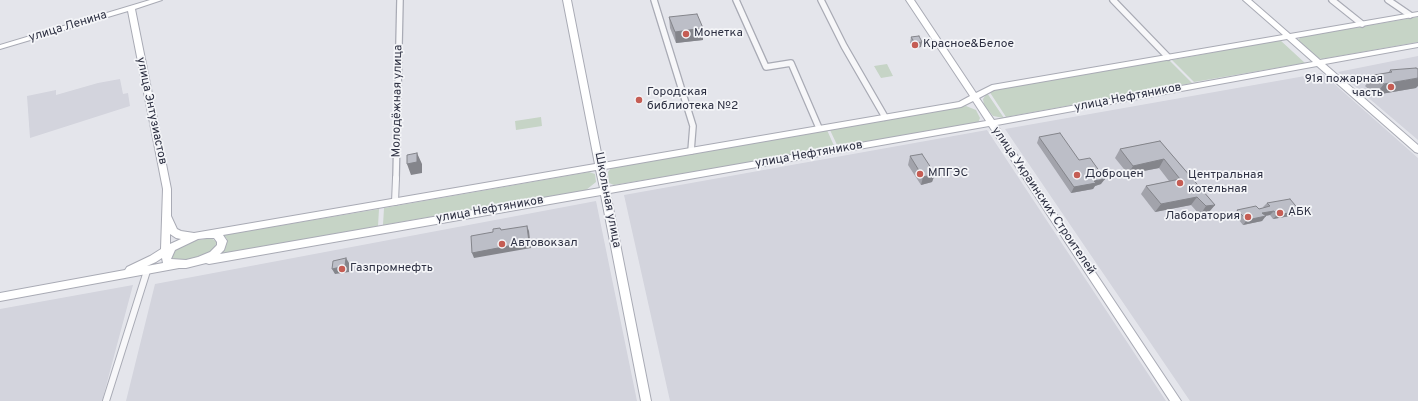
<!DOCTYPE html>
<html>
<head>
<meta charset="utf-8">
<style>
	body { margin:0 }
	canvas { display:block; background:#e4e5eb }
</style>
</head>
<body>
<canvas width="1418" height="401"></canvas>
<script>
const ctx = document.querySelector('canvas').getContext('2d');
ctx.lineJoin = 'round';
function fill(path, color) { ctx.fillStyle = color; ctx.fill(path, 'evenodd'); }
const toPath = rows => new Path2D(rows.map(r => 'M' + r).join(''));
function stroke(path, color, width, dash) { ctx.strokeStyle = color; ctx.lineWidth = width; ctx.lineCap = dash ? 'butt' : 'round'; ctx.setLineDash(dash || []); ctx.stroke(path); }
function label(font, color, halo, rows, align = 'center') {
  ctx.font = font + ' Overpass,sans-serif'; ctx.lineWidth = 3.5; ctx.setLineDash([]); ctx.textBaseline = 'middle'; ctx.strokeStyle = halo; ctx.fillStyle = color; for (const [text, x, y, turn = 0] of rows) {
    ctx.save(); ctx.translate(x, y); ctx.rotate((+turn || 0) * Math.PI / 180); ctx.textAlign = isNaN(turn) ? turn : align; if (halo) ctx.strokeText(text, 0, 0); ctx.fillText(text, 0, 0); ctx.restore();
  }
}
fill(toPath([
	[1418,56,1418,140,1338,72],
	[1322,73,1418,158,1418,401,1190,401,1005,129],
	[120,79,123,94,128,93,130,106,30,138,27,96,56,90,56,95,98,83],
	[987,130,1166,401,670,401,624,195],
	[596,201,637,401,126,401,155,284],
	[133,285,102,401,0,401,0,309]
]), '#d3d4dd');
fill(toPath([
	[1418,17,1418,42,1322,59,1318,58,1298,40,1301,37],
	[1280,40,1305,63,1194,82,1172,60],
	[1169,60,1192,83,1006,117,989,91],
	[887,64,893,76,881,78,874,66],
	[987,93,1004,118,993,116,984,105,983,99],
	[966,106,976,110,980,118,978,123,838,147,830,130],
	[541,117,542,126,516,130,515,121],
	[827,130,835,148,614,185,609,183,608,172,611,168],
	[589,172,595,174,596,182,586,190,383,225,384,208],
	[379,209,378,226,220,254,226,246,227,239,224,235],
	[211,238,217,242,212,253,182,262,171,259,172,251,193,241]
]), '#c6d4c6');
const streetFar1 = toPath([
	[654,0,693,126,691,151],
	[736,0,766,67,791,63,819,128],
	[821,0,844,46,885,117],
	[1113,0,1168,57],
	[1332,0,1362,24],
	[1388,0,1410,15],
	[396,179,400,0]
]);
const street = toPath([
	[395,202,396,178],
	[106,401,147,271]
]);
const secondary = toPath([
	[150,0,162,0,135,9,171,189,171,216,177,229,181,231,194,233,595,164,563,0,571,0,603,163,959,102,970,96,906,0,914,0,976,93,992,85,1283,35,1243,0,1251,0,1290,34,1418,12,1418,16,1295,38,1320,60,1418,43,1418,47,1325,64,1418,145,1418,153,1415,152,1317,66,997,125,1181,401,1170,401,989,126,610,193,651,401,641,401,601,195,209,264,206,263,186,268,179,268,0,301,0,293,125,270,127,267,150,256,161,249,163,189,128,11,0,49,0,45,150,0],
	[1287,39,1313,62,994,120,979,98,994,90,1287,39],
	[973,101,986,121,608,187,605,169,961,107,973,101],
	[596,170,600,188,220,254,224,250,227,241,223,235,596,170],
	[170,234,176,238,181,239,170,244,170,234],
	[207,238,214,238,217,242,217,245,210,252,198,257,186,260,171,259,175,250,198,239,207,238],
	[162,258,163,263,147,266,156,262,162,258]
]);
stroke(streetFar1, '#a9abb5', 8);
stroke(street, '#a9abb5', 8);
stroke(secondary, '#a9abb5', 2);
stroke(streetFar1, '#f7f7f9', 5.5);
stroke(street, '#f7f7f9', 6);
fill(secondary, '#fff');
fill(toPath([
	[669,17,703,28,703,40,676,43,670,28],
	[911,37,921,47,914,48,910,43],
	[1390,70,1416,88,1375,95,1365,86,1374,75,1388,73],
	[1039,137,1079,160,1101,184,1095,186,1093,189,1071,193,1037,143],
	[1160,141,1215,205,1208,213,1200,215,1191,205,1155,212,1141,194,1146,186,1169,181,1159,168,1128,174,1115,158,1120,149],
	[910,156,935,174,932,182,921,185,908,165],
	[1267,203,1296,215,1273,219,1270,215,1265,216,1262,221,1243,225,1234,214,1237,210,1259,209,1264,208,1263,207]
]), '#a2a3ab');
fill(toPath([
	[703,28,703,40,676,43,675,32],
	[922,42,921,47,914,48,915,43],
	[1418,78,1418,86,1416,88,1375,95,1384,84],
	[417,153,422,164,422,173,411,175,407,164],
	[1164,159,1159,168,1128,174,1133,166],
	[935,174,932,182,921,185,923,177],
	[1105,179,1101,184,1095,186,1093,189,1071,193,1074,187,1094,181],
	[1197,197,1191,205,1155,212,1161,204],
	[1215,205,1208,213,1200,215,1206,206],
	[1274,211,1270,215,1259,217,1262,213],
	[1300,211,1296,215,1273,219,1277,215],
	[1266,216,1262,221,1243,225,1247,220],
	[527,226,529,231,531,248,474,258,472,253],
	[346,258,349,263,349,272,335,274,332,269]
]), '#84858b');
const building = toPath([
	[697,14,703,28,675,32,669,17,697,14],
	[919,36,922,42,915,43,911,37,919,36],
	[1416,68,1418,69,1418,78,1384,84,1374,75,1392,72,1390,70,1416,68],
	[1060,133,1079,160,1090,158,1105,179,1094,181,1096,183,1074,187,1039,137,1060,133],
	[1160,141,1215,205,1206,206,1197,197,1161,204,1146,186,1180,179,1164,159,1133,166,1120,149,1160,141],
	[417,153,417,162,407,164,407,155,417,153],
	[922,154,935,174,923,177,910,156,922,154],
	[1290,199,1300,211,1277,215,1274,211,1262,213,1266,216,1247,220,1237,210,1256,206,1259,209,1270,206,1267,203,1290,199],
	[527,226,529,242,472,253,471,236,493,232,493,229,500,228,501,230,527,226],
	[346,258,345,266,332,269,333,261,346,258]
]);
fill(building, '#bcbec7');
stroke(building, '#84858b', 1);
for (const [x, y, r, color] of [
	[686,34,4,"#c55d54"],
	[915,45,4,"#c55d54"],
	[1391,87,4,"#c55d54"],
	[639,100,4,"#c55d54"],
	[920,174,4,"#c55d54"],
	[1077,175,4,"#c55d54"],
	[1180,183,4,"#c55d54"],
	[1280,213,4,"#c55d54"],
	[1248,217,4,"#c55d54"],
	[502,244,4,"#c55d54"],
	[342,269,4,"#c55d54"]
]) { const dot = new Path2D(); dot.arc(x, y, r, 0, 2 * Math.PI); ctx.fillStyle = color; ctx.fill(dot); stroke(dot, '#f4f5f8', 1.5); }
label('12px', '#2d3042', '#f4f5f8', [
	["улица Ленина",68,27,-17],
	["улица Нефтяников",1128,98,-11],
	["Молодёжная улица",398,101,-89],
	["улица Энтузиастов",151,111,78],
	["улица Нефтяников",809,155,-10],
	["Школьная улица",607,200,79],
	["улица Украинских Строителей",1043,201,56],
	["улица Нефтяников",490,210,-10]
]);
label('12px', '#2d3042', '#f4f5f8', [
	["Монетка",694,34],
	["Красное&Белое",923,45],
	["91я пожарная",1383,80,"right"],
	["часть",1383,94,"right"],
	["Городская",647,93],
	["библиотека №2",647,107],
	["МПГЭС",928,174],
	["Доброцен",1085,175],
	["Центральная",1188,176],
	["котельная",1188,190],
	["АБК",1288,213],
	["Лаборатория",1240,217,"right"],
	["Автовокзал",510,244],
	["Газпромнефть",350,269]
], 'left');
</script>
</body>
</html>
